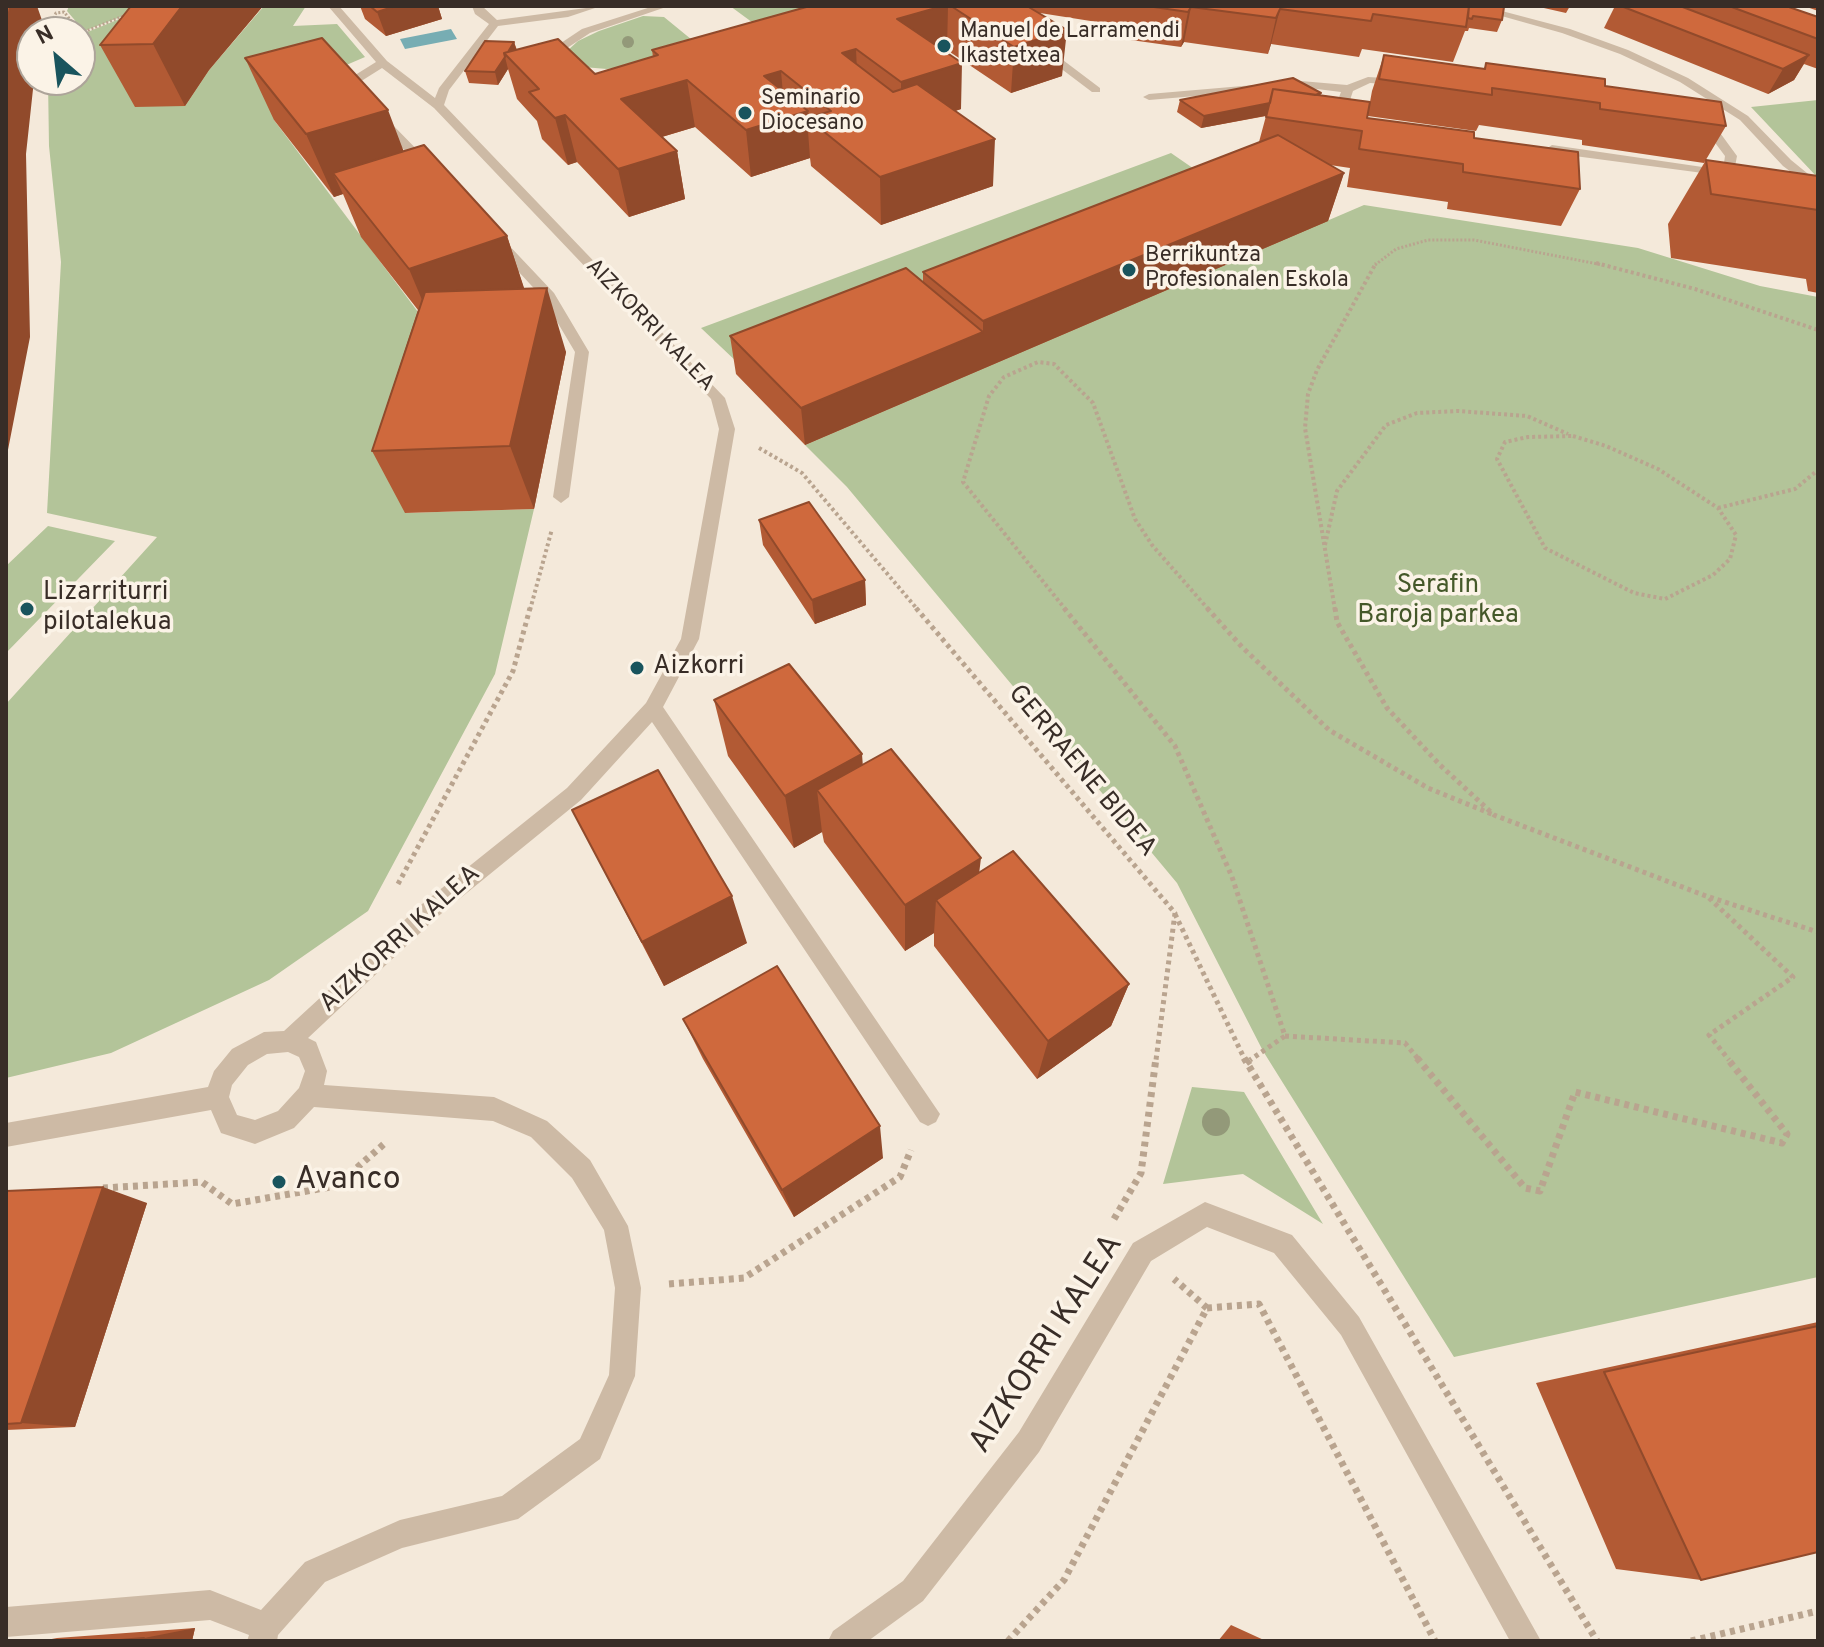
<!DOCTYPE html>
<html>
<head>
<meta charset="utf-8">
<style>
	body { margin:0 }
	#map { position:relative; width:1824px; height:1647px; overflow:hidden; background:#f4e9da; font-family:Overpass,sans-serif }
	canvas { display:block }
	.frame { position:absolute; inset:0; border:8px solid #382d27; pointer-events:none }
	.north { position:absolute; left:16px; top:16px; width:80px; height:80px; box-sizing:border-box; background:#fbf3e7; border:2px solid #ada49a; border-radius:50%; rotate:332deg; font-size:22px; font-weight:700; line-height:32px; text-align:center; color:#382d27 }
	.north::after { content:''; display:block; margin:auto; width:28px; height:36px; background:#19545d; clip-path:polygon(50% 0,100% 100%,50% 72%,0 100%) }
</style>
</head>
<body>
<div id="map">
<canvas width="1824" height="1647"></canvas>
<div class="frame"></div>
<div class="north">N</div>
</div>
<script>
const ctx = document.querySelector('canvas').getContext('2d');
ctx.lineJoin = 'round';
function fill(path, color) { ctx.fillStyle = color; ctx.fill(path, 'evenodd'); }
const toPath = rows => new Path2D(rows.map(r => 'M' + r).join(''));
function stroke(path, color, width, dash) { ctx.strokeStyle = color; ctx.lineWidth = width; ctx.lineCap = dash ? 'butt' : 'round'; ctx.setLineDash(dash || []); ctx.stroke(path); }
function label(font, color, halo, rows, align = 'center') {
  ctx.font = font + ' Overpass,sans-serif'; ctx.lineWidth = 7; ctx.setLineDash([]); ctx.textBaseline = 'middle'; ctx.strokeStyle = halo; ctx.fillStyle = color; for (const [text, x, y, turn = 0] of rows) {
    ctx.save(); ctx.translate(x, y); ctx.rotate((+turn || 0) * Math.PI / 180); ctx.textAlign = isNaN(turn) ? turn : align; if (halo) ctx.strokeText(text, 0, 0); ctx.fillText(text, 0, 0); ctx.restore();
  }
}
fill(toPath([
	[69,6,149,6,84,31,67,11],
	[264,6,306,6,293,26,337,24,365,57,302,84,274,120,451,356,405,513,534,509,495,674,368,911,269,980,111,1053,6,1078,6,704,157,537,47,513,61,262,49,146,48,80,80,80,80,35,137,12,135,106,185,106,209,70],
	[730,6,835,6,760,28],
	[643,16,664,17,697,44,635,65,607,69,583,67,566,52,578,41,599,31],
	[1818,100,1818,178,1751,107],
	[1171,153,1226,191,739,364,701,328],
	[1364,205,1638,248,1760,286,1818,297,1818,1277,1454,1357,1263,1051,1177,883,847,487,805,445],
	[48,526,115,541,6,653,6,566],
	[1192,1087,1244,1092,1323,1224,1243,1174,1163,1184]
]), '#b3c499');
fill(toPath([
	[451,29,457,39,405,49,400,39]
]), '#77adb3');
stroke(toPath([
	[34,28,50,25,56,13,64,12,81,33,126,15],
	[1375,265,1396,249,1428,240,1474,240,1603,265]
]), '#b9a48f', 3, [2, 2]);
stroke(toPath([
	[1596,263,1695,289,1818,330],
	[1573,436,1606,446,1658,469,1718,508,1736,535,1730,559,1713,575,1665,599,1634,593,1545,548,1497,459,1505,442,1528,437,1573,436],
	[759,448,802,473,918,610],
	[1718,508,1795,489,1818,470],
	[1325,545,1337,491,1386,425,1417,413,1458,411,1527,416,1568,434],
	[530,610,552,529],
	[1066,610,963,482,989,396,1004,377,1038,362,1054,364,1093,403,1135,519,1152,545,1209,610],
	[1335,610,1305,428,1308,394,1317,370,1376,263]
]), '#b9a48f', 4, [3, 3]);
stroke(toPath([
	[916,608,1175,913,1156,1060],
	[1064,608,1175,746,1232,877,1285,1036,1250,1060],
	[1207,608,1242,647,1329,730,1428,788,1494,815],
	[1335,608,1337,622,1387,708,1440,765,1494,815,1706,896,1818,932],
	[398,884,513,671,530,608],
	[1709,898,1793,977,1709,1035,1729,1060],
	[1175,914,1245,1060],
	[1285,1036,1405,1043,1419,1060]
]), '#b9a48f', 5, [4, 4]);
stroke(toPath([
	[1244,1058,1597,1641],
	[1417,1058,1525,1188,1540,1191,1575,1092,1782,1143,1787,1134,1727,1058],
	[1246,1063,1253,1058],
	[103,1188,202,1182,232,1204,336,1186,384,1144],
	[1114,1219,1141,1173,1156,1058],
	[669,1284,744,1278,900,1177,911,1150],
	[1207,1308,1259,1304,1435,1641],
	[1008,1641,1064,1580,1207,1308,1174,1279],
	[1691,1641,1818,1611]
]), '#b9a48f', 7, [5, 5]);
fill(toPath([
	[328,6,339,6,387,61,435,98,439,88,489,24,475,14,472,6,482,6,497,20,601,6,568,17,498,26,449,90,444,105,725,398,735,429,699,639,663,707,940,1114,936,1122,928,1126,920,1122,652,722,581,800,436,918,308,1038,316,1042,327,1071,324,1085,494,1097,547,1121,590,1160,628,1226,641,1288,635,1376,600,1459,518,1519,402,1548,325,1582,278,1635,277,1641,247,1641,249,1635,210,1620,6,1637,6,1607,210,1590,261,1610,305,1562,400,1520,502,1496,580,1439,609,1375,615,1288,604,1230,572,1178,531,1137,493,1121,314,1107,294,1128,255,1144,221,1133,211,1110,6,1147,6,1123,208,1087,214,1071,232,1049,264,1032,284,1031,422,904,567,788,646,703,681,639,719,429,711,399,434,108,382,68,355,85,362,93,352,95,342,84,344,82,376,62,328,6],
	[288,1052,299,1057,305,1071,299,1088,278,1111,255,1120,237,1115,229,1097,232,1085,248,1065,267,1054,288,1052],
	[654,6,669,6,590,33,561,52,562,68,549,65,552,49,582,29,654,6],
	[1466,6,1483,6,1570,29,1628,50,1688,78,1748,116,1791,160,1818,182,1818,192,1783,166,1740,120,1680,82,1620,54,1562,33,1466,6],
	[1039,48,1047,48,1100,88,1100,92,1092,92,1039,52,1039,48],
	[1368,77,1401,79,1407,82,1401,85,1370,83,1353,91,1350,100,1352,107,1365,118,1359,121,1341,109,1338,100,1341,92,1301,87,1149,100,1143,97,1149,94,1301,81,1347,85,1368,77],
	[377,117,385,117,432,165,432,171,424,171,377,121,377,117],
	[1696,120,1718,130,1737,156,1733,177,1552,153,1546,149,1552,145,1723,170,1725,156,1710,136,1692,126,1690,124,1696,120],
	[497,237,502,238,554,293,589,352,569,497,561,503,553,497,575,352,543,298,490,241,497,237],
	[1205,1202,1292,1235,1359,1317,1541,1641,1510,1641,1341,1335,1274,1253,1207,1227,1151,1261,1039,1452,923,1601,868,1641,828,1641,833,1631,903,1581,1019,1432,1133,1243,1205,1202]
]), '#cdbaa5');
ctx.fillStyle = '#939979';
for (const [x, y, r] of [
	[628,42,6],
	[1216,1122,14]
]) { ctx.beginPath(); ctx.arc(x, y, r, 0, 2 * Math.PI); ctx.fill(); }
fill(toPath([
	[131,6,263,6,209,70,185,106,135,107,100,45],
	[360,6,438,6,442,19,386,36,365,19],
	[810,6,1495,6,1502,20,1497,32,1469,28,1468,31,1465,31,1453,62,1362,49,1359,57,1271,44,1268,54,1184,42,1181,47,1095,35,1097,22,1040,13,1062,76,1011,93,947,50,944,51,961,109,955,111,993,186,881,225,811,166,810,158,751,177,695,127,662,137,677,151,685,199,629,217,577,162,568,165,542,139,537,121,517,99,508,69,498,85,469,83,465,71,514,42,517,50,595,74,653,57,652,50],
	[1535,6,1570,6,1566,13],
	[1615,6,1680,6,1687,9,1689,6,1786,6,1818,17,1818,69,1804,64,1794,80,1768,94,1604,28],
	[1804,6,1818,6,1818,11],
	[1384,55,1484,69,1486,63,1605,86,1726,126,1704,163,1582,145,1582,140,1479,125,1476,131,1368,116,1367,118,1474,138,1580,189,1561,226,1447,209,1448,202,1347,187,1350,168,1330,165,1344,173,1328,221,805,445,736,374,730,336,923,282,923,272,1259,142,1266,116,1201,128,1177,112,1180,100,1321,95,1370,102,1372,91],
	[245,58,404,151,507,236,524,289,566,352,534,509,405,513,372,451,418,310,361,237,343,194,334,197,274,120],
	[1706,160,1818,176,1818,293,1808,291,1806,279,1671,258,1668,224],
	[759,520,865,580,866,605,815,624,763,545],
	[714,700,863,765,979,872,1129,984,1111,1026,1037,1079,934,946,934,933,905,951,824,842,822,832,794,848,728,756],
	[572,810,747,943,664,986],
	[683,1019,883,1158,794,1217,703,1059],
	[6,1191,147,1203,75,1427,6,1430],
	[1818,1322,1818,1552,1701,1580,1616,1569,1536,1383],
	[1231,1625,1266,1641,1218,1641],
	[195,1628,192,1641,41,1641,57,1638]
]), '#b25a34');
fill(toPath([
	[6,6,37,6,44,26,37,27,40,32,32,32,32,80,34,80,26,154,30,337,6,460],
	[182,6,263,6,209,70,185,106,153,44],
	[396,6,438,6,442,19,386,36,377,12],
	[943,6,948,6,947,50,898,65,897,19],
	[1191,7,1184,42,1181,47,1188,12],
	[1280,9,1271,44,1268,54,1276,18],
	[1067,30,1062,76,1011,93,1014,47],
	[514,42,518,55,506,55],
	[856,49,858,95,842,53],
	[1809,55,1794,80,1768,94,1783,69],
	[505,57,508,69,498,85,495,72],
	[962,63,961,109,901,129,901,82],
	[781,71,785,117,764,76],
	[687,80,695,127,631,146,621,99],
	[1321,93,1317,106,1201,128,1204,116],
	[388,110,412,173,333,173,343,194,334,197,306,134],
	[808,111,809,119,807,118,810,158,751,177,746,130],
	[565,115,577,162,568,165,555,118],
	[995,139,993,186,881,225,880,177],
	[677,151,685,199,629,217,618,169],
	[1344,173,1328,221,805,445,801,408,983,332,983,321],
	[507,236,528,300,436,333,409,269],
	[547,288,566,352,534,509,510,446],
	[865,580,866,605,815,624,812,600],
	[862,754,866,808,817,790,822,832,794,848,785,796],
	[981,858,975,907,936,900,934,933,905,951,905,905],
	[732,896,747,943,664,986,642,942],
	[1129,984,1111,1026,1037,1079,1048,1041],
	[880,1126,883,1158,794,1217,782,1190],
	[103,1187,147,1203,75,1427,21,1423],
	[195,1628,192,1641,144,1641,144,1638]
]), '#914a2b');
const building = toPath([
	[6,6,10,6,6,31,6,6],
	[131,6,182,6,153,44,100,45,131,6],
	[370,6,396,6,377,12,370,6],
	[810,6,943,6,897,19,962,63,901,82,856,49,842,53,893,92,917,84,995,139,880,177,807,118,831,111,781,71,764,76,808,111,746,130,687,80,621,99,677,151,618,169,565,115,555,118,529,92,539,89,504,53,558,39,595,74,658,55,652,50,810,6],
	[951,6,1027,6,1067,30,1014,47,951,6],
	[1147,6,1469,6,1466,27,1373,14,1371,21,1280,9,1276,18,1191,7,1188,12,1147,6],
	[1469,6,1504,7,1502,20,1473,16,1472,19,1468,18,1469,6],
	[1621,6,1680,6,1809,55,1783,69,1621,6],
	[1729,6,1786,6,1818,17,1818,39,1729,6],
	[322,38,388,110,306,134,245,58,322,38],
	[485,41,514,42,508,52,504,53,505,57,495,72,465,71,485,41],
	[1384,55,1485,69,1486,63,1605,79,1605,86,1721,102,1726,126,1600,109,1600,103,1492,88,1492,95,1379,79,1384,55],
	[1293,78,1321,93,1315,95,1273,89,1270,103,1204,116,1180,100,1293,78],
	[1273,89,1370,102,1367,118,1474,132,1474,138,1578,152,1580,189,1463,172,1463,164,1359,149,1362,131,1266,117,1273,89],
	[1278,135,1344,173,983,321,923,272,1278,135],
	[424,145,507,236,409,269,333,173,424,145],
	[1706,160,1818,176,1818,210,1711,194,1706,160],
	[906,268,983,332,801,408,730,336,906,268],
	[547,288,510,446,372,451,425,292,547,288],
	[809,502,865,580,812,600,759,520,809,502],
	[789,664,862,754,785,796,714,700,789,664],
	[891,749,981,858,905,905,817,790,891,749],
	[658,770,732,896,642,942,572,810,658,770],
	[1013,851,1129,984,1048,1041,936,900,1013,851],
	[777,966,880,1126,782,1190,683,1019,777,966],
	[103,1187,21,1423,6,1424,6,1191,103,1187],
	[1818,1326,1818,1552,1701,1580,1604,1372,1818,1326],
	[144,1638,144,1641,107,1641,144,1638]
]);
fill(building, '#cf693d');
stroke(building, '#914a2b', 2);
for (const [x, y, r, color] of [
	[944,46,8,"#19545d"],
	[745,113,8,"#19545d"],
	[1129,270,8,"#19545d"],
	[27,609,8,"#19545d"],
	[637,668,8,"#19545d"],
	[279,1182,8,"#19545d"]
]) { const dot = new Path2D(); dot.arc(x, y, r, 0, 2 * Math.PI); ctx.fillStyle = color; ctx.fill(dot); stroke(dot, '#fbf3e7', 3); }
label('22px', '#382d27', '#fbf3e7', [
	["Manuel de Larramendi",960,33],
	["Ikastetxea",960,58],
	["Seminario",761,100],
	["Diocesano",761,125],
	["Berrikuntza",1145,257],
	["Profesionalen Eskola",1145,282]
], 'left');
label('22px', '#382d27', '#fbf3e7', [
	["AIZKORRI KALEA",649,326,46]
]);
label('26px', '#445829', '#fbf3e7', [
	["Serafin",1438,587],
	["Baroja parkea",1438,617]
]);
label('26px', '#382d27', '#fbf3e7', [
	["Lizarriturri",43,594],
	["pilotalekua",43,624],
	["Aizkorri",653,668]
], 'left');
label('26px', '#382d27', '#fbf3e7', [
	["GERRAENE BIDEA",1081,772,50],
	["AIZKORRI KALEA",401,940,-42]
]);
label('32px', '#382d27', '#fbf3e7', [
	["Avanco",295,1182]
], 'left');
label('32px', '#382d27', '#fbf3e7', [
	["AIZKORRI KALEA",1048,1345,-57]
]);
</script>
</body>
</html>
